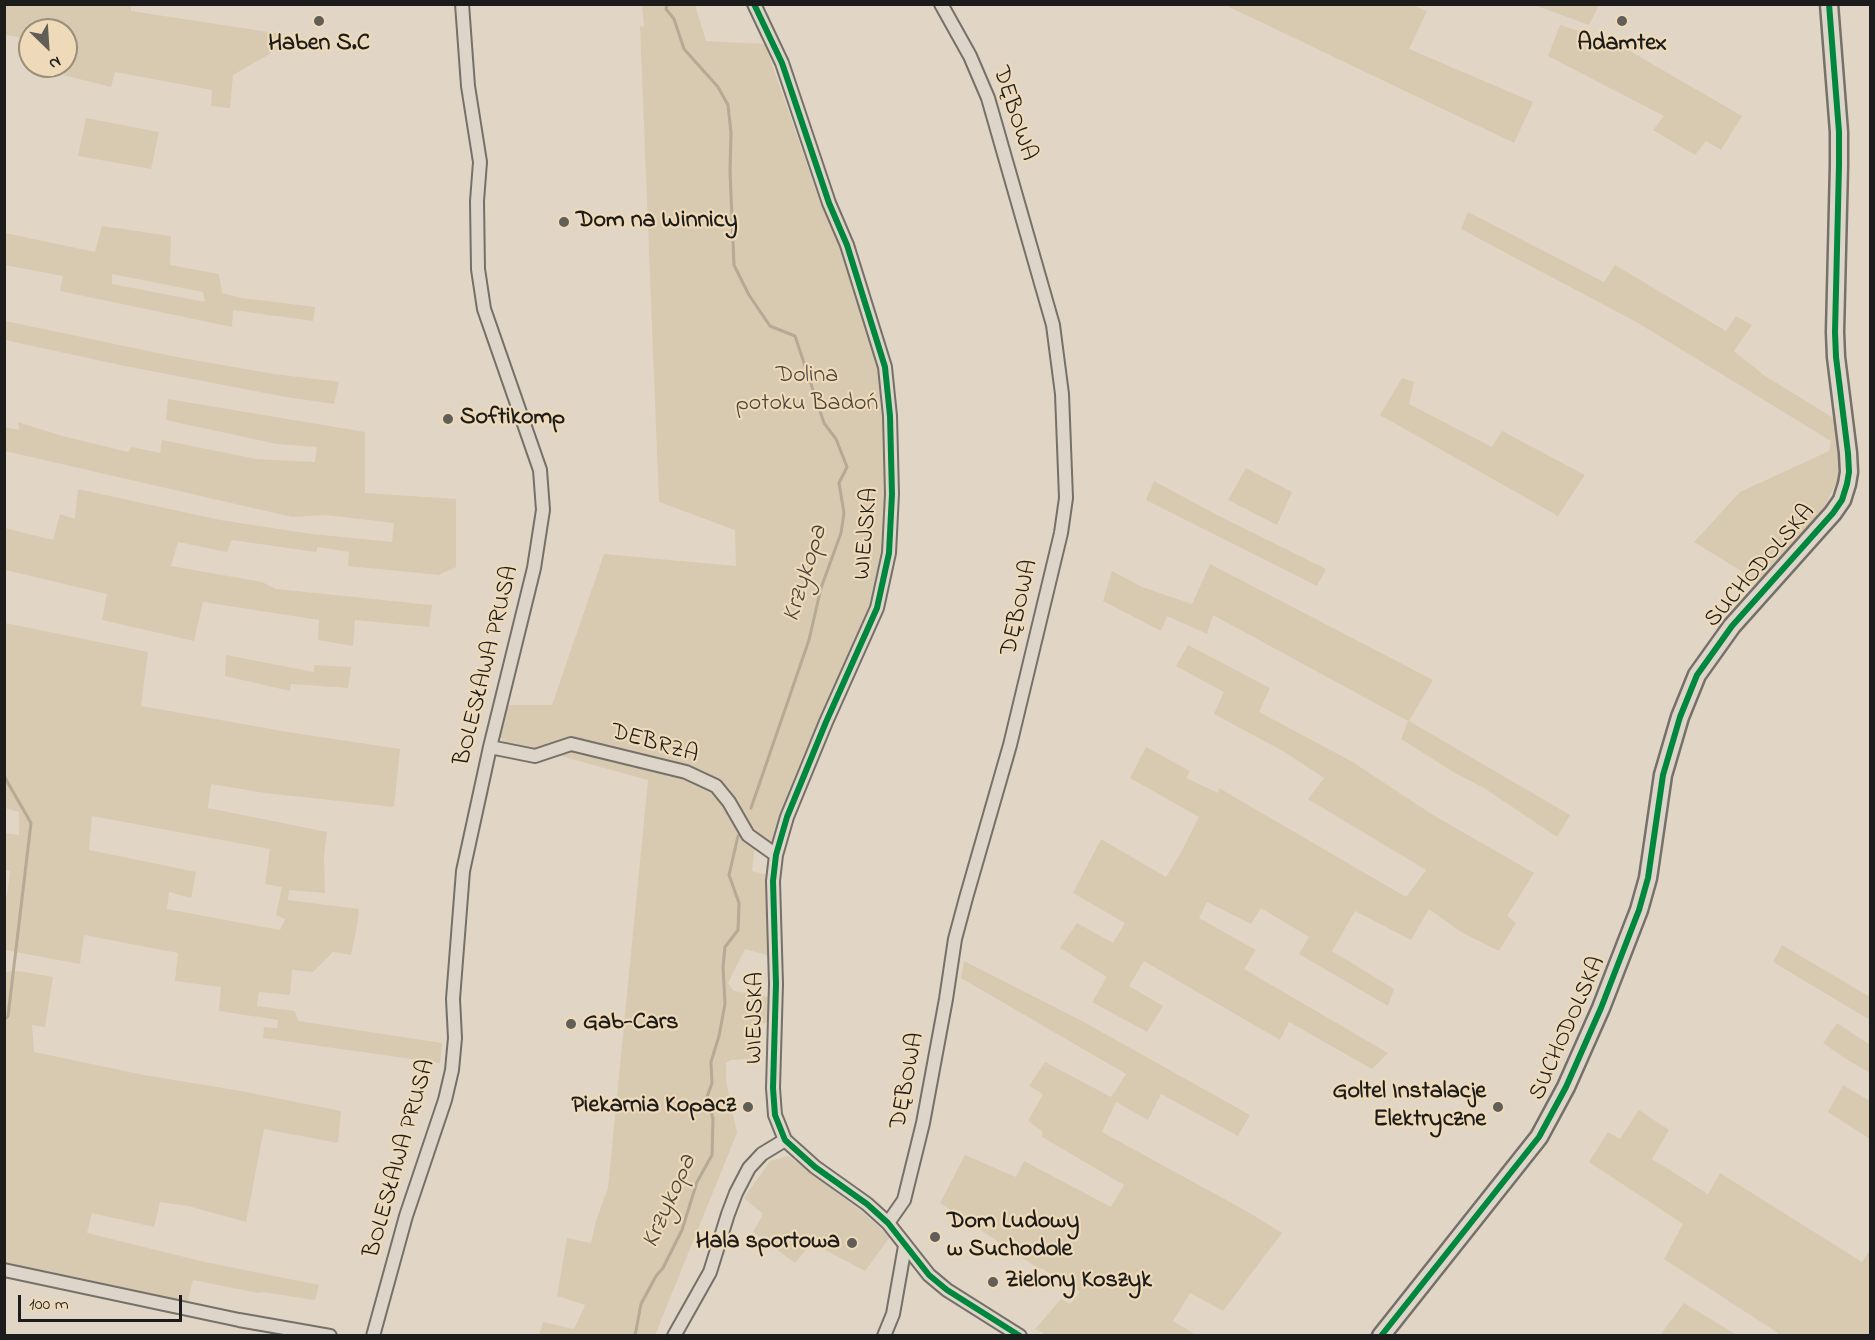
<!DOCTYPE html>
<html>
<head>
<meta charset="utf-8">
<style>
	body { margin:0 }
	#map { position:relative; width:1875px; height:1340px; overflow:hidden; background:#e1d6c5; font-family:"Indie Flower",sans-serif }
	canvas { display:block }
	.frame { position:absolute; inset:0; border:6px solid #1c1c1c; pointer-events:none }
	.north { position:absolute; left:18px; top:18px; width:60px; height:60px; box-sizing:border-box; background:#eedab8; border:2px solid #9a8e7a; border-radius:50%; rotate:155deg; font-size:16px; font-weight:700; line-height:24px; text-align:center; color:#1c1c1c }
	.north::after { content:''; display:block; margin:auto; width:21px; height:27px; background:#615d57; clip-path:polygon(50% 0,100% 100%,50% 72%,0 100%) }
	.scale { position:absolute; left:18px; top:1295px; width:164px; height:27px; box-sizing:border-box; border:3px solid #1c1c1c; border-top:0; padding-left:8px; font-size:18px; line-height:21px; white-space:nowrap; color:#1c1c1c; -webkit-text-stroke:4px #eedab8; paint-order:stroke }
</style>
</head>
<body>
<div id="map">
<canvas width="1875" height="1340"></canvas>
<div class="frame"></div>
<div class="north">N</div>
<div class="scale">100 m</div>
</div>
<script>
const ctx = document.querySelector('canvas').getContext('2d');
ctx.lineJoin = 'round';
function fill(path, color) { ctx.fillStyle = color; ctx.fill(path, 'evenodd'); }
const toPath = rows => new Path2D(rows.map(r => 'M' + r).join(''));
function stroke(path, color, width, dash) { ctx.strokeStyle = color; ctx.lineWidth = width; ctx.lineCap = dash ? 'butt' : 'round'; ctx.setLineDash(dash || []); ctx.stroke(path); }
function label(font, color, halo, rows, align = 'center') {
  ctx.font = font + ' "Indie Flower",sans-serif'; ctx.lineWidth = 4.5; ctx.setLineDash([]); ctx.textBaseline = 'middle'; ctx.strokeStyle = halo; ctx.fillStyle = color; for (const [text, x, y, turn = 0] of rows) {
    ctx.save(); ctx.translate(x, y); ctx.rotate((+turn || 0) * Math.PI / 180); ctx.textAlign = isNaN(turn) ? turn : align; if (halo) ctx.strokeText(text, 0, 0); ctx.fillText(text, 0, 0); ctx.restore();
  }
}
fill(toPath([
	[788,1156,861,1211,890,1237,865,1271,812,1243,795,1263,753,1232,763,1214,744,1198,770,1161]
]), '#d7c9b2');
fill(toPath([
	[4,5,131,5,131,11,282,34,280,48,233,75,230,108,211,106,212,90,115,72,111,87,63,75,64,66,66,66,66,30,30,30,30,39,5,35],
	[642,5,695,5,706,41,765,44,818,196,844,252,880,377,886,451,883,549,881,567,871,604,862,627,801,760,785,802,772,847,756,838,752,871,768,875,770,956,745,949,728,983,734,991,769,997,770,1022,760,1024,760,1058,731,1060,726,1063,726,1081,737,1133,655,1335,539,1335,543,1322,574,1329,585,1305,557,1296,567,1238,591,1243,596,1221,608,1188,648,780,539,750,531,753,513,749,503,741,500,735,506,705,552,705,604,554,736,566,735,530,659,502,640,26,644,27],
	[1225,5,1412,5,1427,11,1409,49,1533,102,1514,143],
	[1534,5,1599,5,1589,25],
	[1560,25,1616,43,1742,116,1721,150,1706,141,1695,155,1653,130,1664,116,1548,56],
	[86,118,159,132,151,169,78,156],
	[1468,212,1604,282,1615,265,1726,331,1736,316,1752,325,1734,351,1765,376,1835,419,1839,462,1837,481,1825,506,1759,582,1694,542,1740,492,1829,451,1831,441,1638,323,1461,229],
	[102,226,171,236,170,265,219,274,222,293,242,298,315,307,313,321,233,310,232,327,60,291,63,276,5,265,5,233,95,252],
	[112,274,203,292,205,302,112,284],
	[5,321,177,357,274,374,339,382,334,404,286,397,120,365,5,340],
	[1402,378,1414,382,1409,404,1492,447,1502,431,1585,475,1558,516,1380,415],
	[168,399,365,432,365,493,456,499,456,567,439,575,348,566,349,552,318,547,316,552,232,540,227,552,178,542,171,566,262,582,276,589,432,605,429,627,355,620,353,646,318,640,319,620,203,602,194,641,102,620,107,594,5,570,5,528,53,540,60,514,75,519,78,489,220,520,312,534,392,542,394,523,325,515,292,517,5,451,5,427,19,430,18,422,62,436,128,452,132,447,160,453,162,440,256,459,315,462,317,447,277,444,166,420],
	[1246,468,1292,492,1277,525,1228,500],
	[1154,481,1219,516,1326,569,1317,586,1146,500],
	[1210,564,1433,680,1409,721,1570,815,1557,837,1484,788,1455,773,1401,739,1408,721,1213,615,1207,634,1167,616,1161,631,1103,601,1112,571,1142,587,1192,604],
	[5,623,148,652,141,706,288,732,400,749,394,807,265,793,211,784,208,808,327,832,324,856,325,893,289,890,288,900,359,909,358,920,351,955,333,952,313,972,292,970,290,995,259,992,257,1006,295,1011,298,1021,442,1043,440,1063,263,1038,264,1027,277,1028,278,1020,219,1011,221,987,175,981,178,953,84,935,80,964,5,950,6,922,5,921,5,896,7,896,10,871,5,870,5,833,19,835,19,812,5,808],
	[92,816,270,849,265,884,282,887,276,915,285,919,280,930,167,909,169,892,191,898,196,872,89,850],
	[1188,645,1270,688,1259,712,1351,761,1433,815,1534,873,1507,916,1516,923,1499,951,1461,932,1429,909,1411,940,1355,911,1332,951,1394,989,1388,1006,1299,954,1309,937,1261,908,1251,924,1207,902,1199,918,1256,950,1244,969,1388,1053,1372,1069,1289,1022,1280,1040,1144,961,1129,986,1163,1006,1147,1032,1092,1002,1107,977,1060,948,1077,923,1113,943,1125,923,1073,893,1101,839,1166,877,1179,856,1199,817,1130,778,1146,747,1190,771,1186,778,1218,793,1219,788,1406,897,1426,870,1308,799,1324,778,1283,751,1214,714,1224,692,1176,666],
	[226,655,314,672,314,665,351,667,348,688,291,684,290,691,225,676],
	[1782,945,1870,997,1870,1020,1773,962],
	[964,961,1082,1021,1250,1115,1238,1136,1161,1094,1148,1120,1116,1102,1102,1132,1248,1212,1282,1233,1223,1311,1190,1293,1173,1321,1196,1335,1042,1335,1043,1333,1035,1329,1061,1299,1070,1304,1080,1292,1043,1269,1036,1267,940,1203,965,1155,1016,1177,1024,1161,1111,1207,1124,1185,1042,1137,1042,1131,1028,1121,1043,1094,1029,1086,1045,1062,1111,1097,1126,1074,961,978],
	[19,971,53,977,45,1027,32,1025,34,1052,144,1075,241,1091,341,1111,338,1143,264,1129,246,1222,188,1206,160,1202,154,1227,92,1213,87,1233,205,1262,319,1285,315,1300,262,1292,258,1293,193,1280,187,1304,131,1289,27,1268,5,1262,4,972],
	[1837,1023,1870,1045,1870,1073,1846,1059,1823,1043],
	[1843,1085,1870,1101,1870,1139,1828,1112],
	[1639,1110,1669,1130,1652,1159,1708,1194,1720,1173,1862,1262,1870,1250,1870,1335,1777,1335,1778,1333,1664,1259,1683,1224,1589,1162,1608,1132,1620,1139],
	[779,1230,786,1230,807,1241,796,1257,774,1246,774,1237],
	[1684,1303,1737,1335,1660,1335]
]), '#d8c9b1');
stroke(toPath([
	[667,4,666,9,674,19,684,49,718,87,728,105,731,133,730,171,734,265,749,295,770,326,795,336,824,423,836,439,847,467,839,483,844,513,841,533,821,588,809,640,751,808],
	[4,776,31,823,8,1016,4,1020],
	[635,1336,641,1304,656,1276,663,1268,682,1230,697,1182,712,1155,713,1119,707,1097,712,1083,711,1062,719,1036,725,1004,723,967,725,947,738,930,739,903,729,875,738,836]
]), '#b6a995', 3);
const minor = toPath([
	[754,4,782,63,829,203,847,245,885,367,890,416,892,494,889,553,877,608,826,722,787,817,776,855,773,881,776,984,773,1088,775,1115,785,1140,815,1167,867,1204,888,1223,929,1275,947,1290,1020,1336],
	[490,747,535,756,571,744,686,772,716,786,729,802,748,835,776,855],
	[888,1223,904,1200,923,1123,946,999,955,939,966,898,1010,745,1061,533,1066,498,1062,394,1053,325,988,98,970,56,941,4],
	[4,1270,239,1320,330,1336],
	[373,1336,406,1216,445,1100,452,1070,455,1038,453,999,463,871,490,747,534,568,543,510,540,470,484,309,478,269,477,201,480,162,468,86,462,4],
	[674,1336,710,1272,728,1214,736,1193,749,1168,762,1154,785,1140],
	[884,1336,893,1314,905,1246]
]);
const tertiary = toPath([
	[1381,1336,1539,1137,1566,1087,1601,1008,1639,910,1648,878,1663,775,1680,717,1697,675,1732,626,1833,513,1842,500,1847,484,1849,472,1848,453,1836,357,1835,332,1839,165,1839,132,1829,4]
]);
stroke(minor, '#757068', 16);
stroke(tertiary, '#757068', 21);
stroke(minor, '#ddd5c9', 12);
stroke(tertiary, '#ddd5c9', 16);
stroke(toPath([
	[754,4,782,63,829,203,847,245,885,367,890,416,892,494,889,553,877,608,826,722,787,817,776,855,773,881,776,984,773,1088,775,1115,785,1140,815,1167,867,1204,888,1223,929,1275,947,1290,1020,1336],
	[1381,1336,1539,1137,1566,1087,1601,1008,1639,910,1648,878,1663,775,1680,717,1697,675,1732,626,1833,513,1842,500,1847,484,1849,472,1848,453,1836,357,1835,332,1839,165,1839,132,1829,4]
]), '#00873e', 6);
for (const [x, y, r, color] of [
	[319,21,6,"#615d57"],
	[1622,21,6,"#615d57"],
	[564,222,6,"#615d57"],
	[448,419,6,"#615d57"],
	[571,1024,6,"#615d57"],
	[748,1107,6,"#615d57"],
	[1498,1107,6,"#615d57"],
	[935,1237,6,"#615d57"],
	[852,1243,6,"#615d57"],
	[993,1282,6,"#615d57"]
]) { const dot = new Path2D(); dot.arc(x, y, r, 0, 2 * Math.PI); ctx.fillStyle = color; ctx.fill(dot); stroke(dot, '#eedab8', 2); }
label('bold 24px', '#1c1c1c', '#eedab8', [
	["Haben S.C",319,45,"center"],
	["Adamtex",1622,45,"center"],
	["Dom na Winnicy",576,222],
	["Softikomp",460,419],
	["Gab-Cars",583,1024],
	["Goltel Instalacje",1486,1093,"right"],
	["Elektryczne",1486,1121,"right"],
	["Piekarnia Kopacz",736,1107,"right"],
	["Dom Ludowy",947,1223],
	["w Suchodole",947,1251],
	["Hala sportowa",840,1243,"right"],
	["Zielony Koszyk",1005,1282]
], 'left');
label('24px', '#1c1c1c', '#eedab8', [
	["DĘBOWA",1013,114,72],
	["WIEJSKA",868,534,-85],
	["SUCHODOLSKA",1761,567,-49],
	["DĘBOWA",1021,608,-77],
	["BOLESŁAWA PRUSA",488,666,-76],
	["DEBRZA",654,745,16],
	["WIEJSKA",757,1018,-89],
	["SUCHODOLSKA",1569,1029,-66],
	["DĘBOWA",909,1081,-79],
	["BOLESŁAWA PRUSA",401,1159,-74]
]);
label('24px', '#49443d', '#eedab8', [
	["Dolina",807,377],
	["potoku Badoń",807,405]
]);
label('italic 26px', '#4b473f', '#eedab8', [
	["Krzykopa",807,574,-73],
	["Krzykopa",671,1202,-66]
]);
</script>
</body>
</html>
